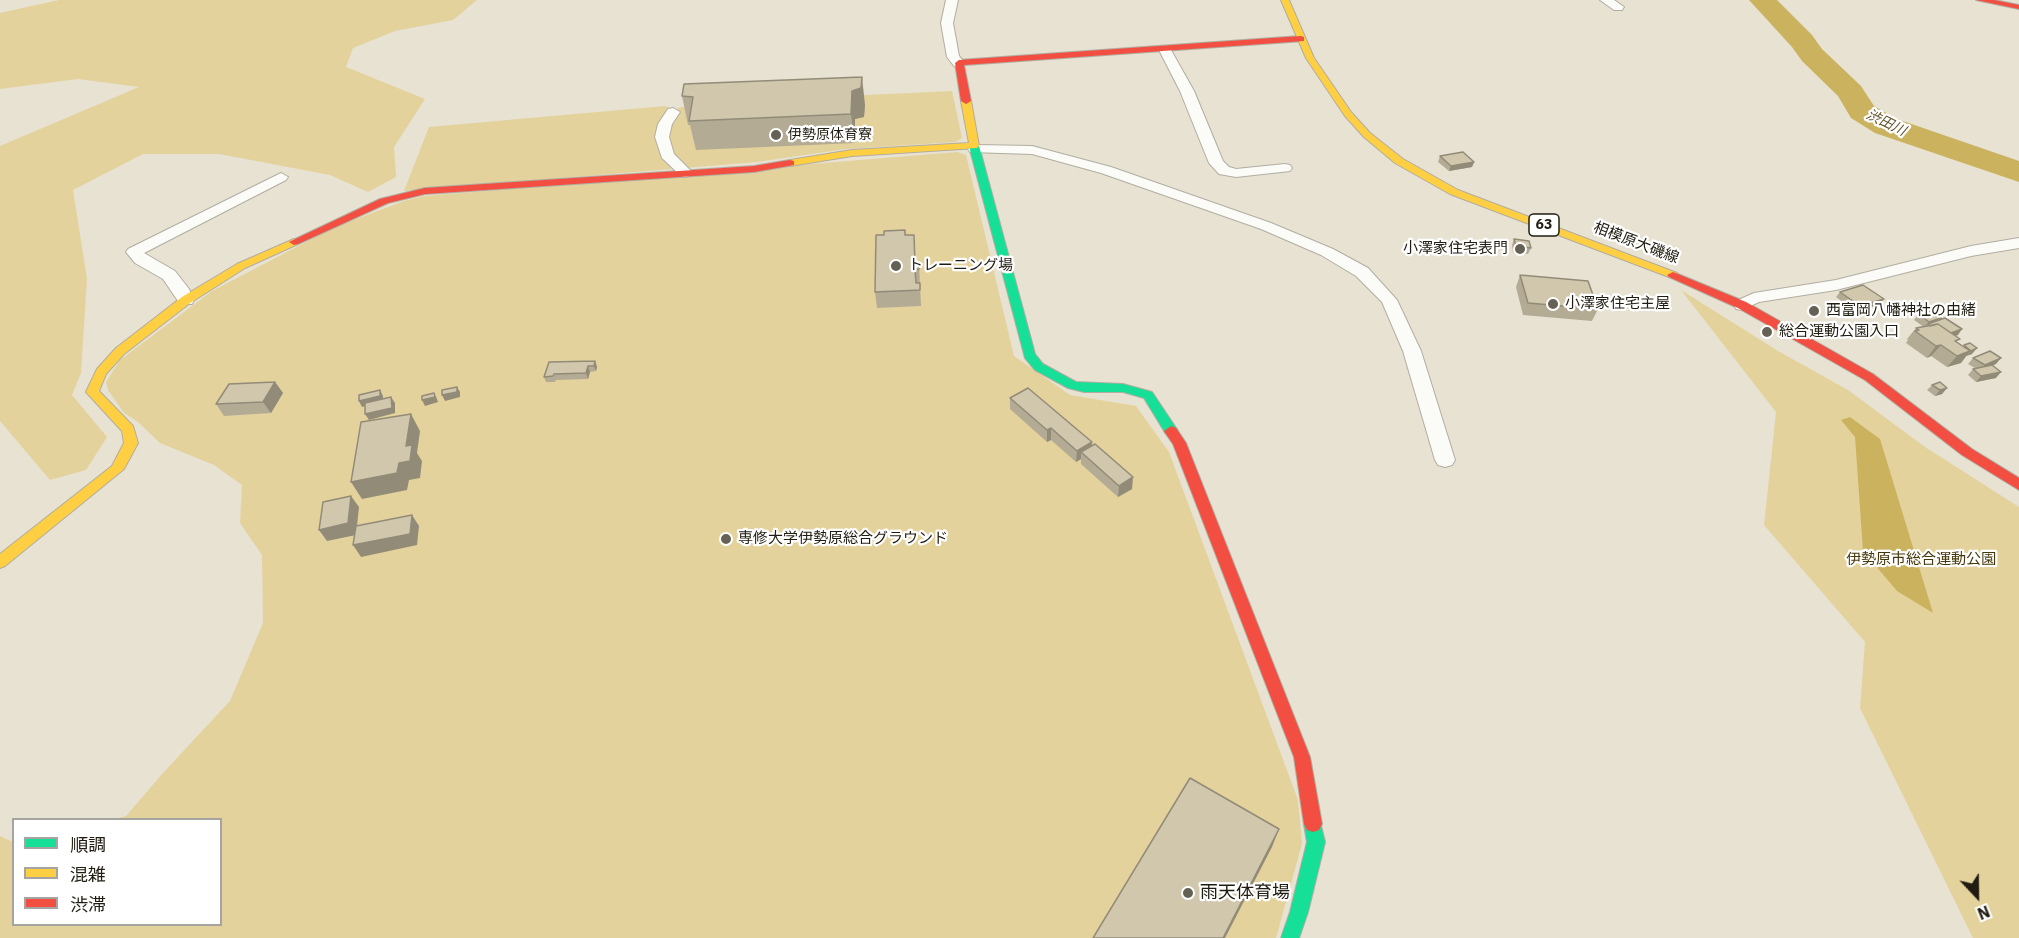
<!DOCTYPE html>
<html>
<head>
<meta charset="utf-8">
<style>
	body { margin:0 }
	#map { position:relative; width:2019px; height:938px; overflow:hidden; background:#e7e2d2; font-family:"IBM Plex Sans","Noto Sans JP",sans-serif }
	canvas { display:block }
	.legend { position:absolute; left:12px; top:818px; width:210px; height:108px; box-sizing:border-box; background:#fff; border:2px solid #a6a4a0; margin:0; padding:8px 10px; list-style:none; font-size:18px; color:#201c11 }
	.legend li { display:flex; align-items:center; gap:12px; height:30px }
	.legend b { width:30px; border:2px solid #a6a4a0 }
	.north { position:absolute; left:1947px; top:866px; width:60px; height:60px; -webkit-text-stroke:4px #fff; paint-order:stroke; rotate:158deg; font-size:16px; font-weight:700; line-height:24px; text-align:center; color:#201c11 }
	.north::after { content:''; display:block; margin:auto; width:21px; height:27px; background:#201c11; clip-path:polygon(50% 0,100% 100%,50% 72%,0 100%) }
</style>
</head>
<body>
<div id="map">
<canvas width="2019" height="938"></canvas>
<ul class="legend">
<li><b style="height:8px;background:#16e098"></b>順調</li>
<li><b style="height:8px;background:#ffcf43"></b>混雑</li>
<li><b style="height:8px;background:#f24e42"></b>渋滞</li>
</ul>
<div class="north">N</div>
</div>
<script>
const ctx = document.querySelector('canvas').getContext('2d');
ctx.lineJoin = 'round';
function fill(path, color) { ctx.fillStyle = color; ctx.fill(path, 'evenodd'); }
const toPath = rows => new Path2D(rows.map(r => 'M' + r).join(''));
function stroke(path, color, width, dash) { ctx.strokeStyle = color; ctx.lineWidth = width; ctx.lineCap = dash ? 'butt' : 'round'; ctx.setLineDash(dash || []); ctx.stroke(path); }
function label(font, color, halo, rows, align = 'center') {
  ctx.font = font + ' "IBM Plex Sans","Noto Sans JP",sans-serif'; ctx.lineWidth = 4.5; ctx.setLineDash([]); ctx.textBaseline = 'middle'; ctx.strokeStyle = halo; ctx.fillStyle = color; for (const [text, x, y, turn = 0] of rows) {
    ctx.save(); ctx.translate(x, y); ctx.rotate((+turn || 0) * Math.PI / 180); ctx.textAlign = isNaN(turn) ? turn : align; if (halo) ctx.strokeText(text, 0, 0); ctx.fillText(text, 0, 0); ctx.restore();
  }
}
fill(toPath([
	[59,0,477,0,453,20,395,31,353,48,346,67,425,99,394,147,396,177,368,192,330,175,219,154,143,154,73,190,87,279,81,373,72,395,107,437,86,470,50,480,0,421,0,146,139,87,78,79,0,89,0,13],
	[952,91,962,138,956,142,846,149,757,162,404,191,429,127,665,106,673,110,695,103],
	[957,152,966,155,1014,356,1070,395,1136,406,1169,452,1298,800,1302,844,1276,938,0,938,0,836,13,842,14,924,220,924,220,820,115,819,126,816,163,773,230,701,263,623,262,555,240,523,242,485,214,465,160,443,138,422,124,413,108,390,106,382,120,360,212,291,335,227,404,201,424,196],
	[1681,290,1778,351,1848,390,1925,447,2019,507,2019,938,1973,938,1860,708,1865,642,1764,525,1776,412]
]), '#e4d29d');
fill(toPath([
	[1850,417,1880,439,1933,613,1897,591,1863,551,1855,437,1841,420]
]), '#cbb25f');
fill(toPath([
	[1749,0,1777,0,1812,35,1822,49,1861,86,1874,106,1897,119,2019,161,2019,182,1875,133,1851,118,1838,96,1802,61,1792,47,1749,0]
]), '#cbb25f');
const street = toPath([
	[946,0,958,0,953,23,959,56,965,63,959,67,954,66,947,57,941,23,946,0],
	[1600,0,1614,0,1624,7,1622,10,1614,10,1600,0],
	[1165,46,1171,50,1194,91,1223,161,1229,167,1236,169,1285,164,1290,165,1292,168,1290,171,1236,177,1219,174,1209,163,1180,91,1159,50,1165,46],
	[673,108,680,112,672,124,669,137,674,154,693,173,686,177,681,176,662,158,655,137,658,124,668,109,673,108],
	[975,145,1032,146,1111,167,1271,223,1333,249,1368,268,1397,300,1421,351,1455,460,1452,465,1445,467,1438,465,1435,460,1403,351,1382,302,1356,276,1321,255,1261,229,1101,173,1032,154,970,152,968,149,975,145],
	[281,173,288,177,286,180,144,253,175,271,189,289,194,300,192,304,180,304,163,279,135,263,126,252,128,249,281,173],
	[2019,238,2019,248,1971,256,1836,290,1759,302,1742,310,1736,309,1734,305,1736,301,1754,293,1836,280,1971,246,2019,238]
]);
const fast = toPath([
	[974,143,979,146,1035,354,1043,364,1076,382,1123,384,1152,392,1178,431,1176,434,1166,434,1144,398,1123,392,1084,392,1068,388,1035,370,1025,358,969,146,974,143],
	[1313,816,1319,818,1325,842,1308,912,1299,938,1281,938,1290,912,1307,842,1304,824,1307,818,1313,816]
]);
const slow = toPath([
	[1281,0,1289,0,1314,58,1351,112,1370,133,1403,159,1458,190,1677,273,1677,277,1669,277,1450,194,1395,163,1364,137,1345,116,1306,58,1281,0],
	[966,98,971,101,979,146,977,148,852,156,790,166,785,163,790,160,852,150,969,143,961,101,966,98],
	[294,239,299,242,298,244,245,268,190,303,124,354,106,374,99,391,133,426,138,443,124,469,5,566,0,568,0,554,112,466,124,443,122,431,86,392,97,369,116,348,182,297,237,264,294,239]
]);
const jam = toPath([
	[1976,0,1994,0,2019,5,2019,9,1976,0],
	[1301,36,1304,37,1304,41,964,65,971,101,966,104,961,101,955,63,959,60,1301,36],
	[790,160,794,161,794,165,754,172,425,194,388,203,298,244,294,245,289,242,380,199,425,188,754,166,790,160],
	[1673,272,1746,302,1873,374,1972,449,2019,478,2019,490,1962,455,1865,380,1738,308,1669,277,1667,275,1673,272],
	[1171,426,1176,428,1186,443,1310,757,1322,824,1319,830,1313,832,1307,830,1304,824,1294,757,1173,444,1164,431,1171,426]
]);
stroke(street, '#b1ada1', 2);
stroke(fast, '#b1ada1', 2);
stroke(slow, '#b1ada1', 2);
stroke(jam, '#b1ada1', 2);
fill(street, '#fbfbf8');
fill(fast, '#16e098');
fill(slow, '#ffcf43');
fill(jam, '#f24e42');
fill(toPath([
	[682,96,865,105,864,117,855,119,855,143,696,150,690,125,688,125],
	[1440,156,1474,162,1472,167,1449,171,1438,162],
	[905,235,915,263,919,263,921,306,877,308,875,292],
	[1514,239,1531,248,1528,254,1513,252,1512,245],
	[1520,275,1598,309,1592,321,1523,315,1516,287],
	[1840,292,1880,304,1856,312,1836,297],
	[1919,314,1941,318,1939,320,1958,335,1955,336,1957,342,1963,346,1970,343,1972,354,1966,356,1961,363,1947,367,1931,356,1927,358,1906,343,1908,340,1907,339,1916,328,1924,327,1914,320],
	[1973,358,1996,364,1992,365,1996,378,1976,382,1968,375,1973,369,1975,368,1968,364],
	[595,361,597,367,596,371,590,372,588,379,556,380,555,382,546,382,544,377],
	[275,382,283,393,271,413,224,416,216,404],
	[1932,385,1947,388,1942,394,1935,396,1927,390],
	[1010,398,1092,446,1132,489,1118,497,1081,464,1081,459,1076,462,1051,440,1047,442,1010,409]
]), '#b3ab94');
fill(toPath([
	[862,77,865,105,864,117,855,119,855,143,851,114,852,91],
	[1474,162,1472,167,1449,171,1451,166],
	[1884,299,1880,304,1856,312,1860,306],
	[1941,318,1936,324,1928,324,1924,327,1929,322],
	[1962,329,1958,335,1940,341,1944,335],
	[1941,345,1931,356,1927,358,1936,346],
	[1977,348,1972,354,1966,356,1971,351],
	[1970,351,1961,363,1947,367,1957,356],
	[2001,358,1996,364,1980,371,1985,365],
	[595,361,597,367,596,371,594,366],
	[588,366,590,372,588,379,586,373],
	[2001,372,1996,378,1976,382,1981,376],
	[275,382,283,393,271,413,263,402],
	[457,387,460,392,460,397,445,401,442,395],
	[1947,388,1942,394,1935,396,1940,390],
	[380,390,383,396,383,402,362,407,359,401],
	[434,393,437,399,438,402,425,406,422,400],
	[391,397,395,403,395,413,369,420,365,414],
	[411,414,420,431,417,453,422,461,420,478,409,480,407,490,362,499,351,482,399,463,406,446],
	[1051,428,1051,440,1047,442,1047,430],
	[1092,442,1091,453,1081,452,1081,459,1076,462,1077,451],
	[1133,477,1132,489,1118,497,1119,486],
	[351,496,359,507,356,535,327,541,319,530],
	[412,515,419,526,417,545,361,557,353,545],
	[1279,829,1272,847,1225,938,1223,938]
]), '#928b78');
const building = toPath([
	[862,77,861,88,852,91,851,114,689,121,693,97,682,96,684,84,862,77],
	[1463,152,1474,162,1451,166,1440,156,1463,152],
	[905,230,905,235,914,235,915,264,919,263,919,269,915,270,916,283,920,283,920,290,875,292,876,235,884,235,884,231,905,230],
	[1514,239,1529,241,1531,248,1516,246,1514,239],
	[1520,275,1588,281,1598,309,1528,303,1520,275],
	[1863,285,1884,299,1860,306,1840,292,1863,285],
	[1931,311,1941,318,1929,322,1919,314,1931,311],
	[1945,318,1962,329,1951,333,1938,324,1930,326,1928,324,1945,318],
	[1938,324,1960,339,1955,341,1970,351,1957,356,1941,345,1936,346,1915,331,1919,330,1916,328,1938,324],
	[1970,343,1977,348,1971,351,1964,345,1970,343],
	[1990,351,2001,358,1985,365,1973,358,1990,351],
	[595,361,594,366,588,366,586,373,554,374,553,376,544,377,549,362,595,361],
	[1992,365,2001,372,1981,376,1973,369,1992,365],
	[275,382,263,402,216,404,229,384,275,382],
	[1940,382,1947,388,1940,390,1932,385,1940,382],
	[457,387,457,392,442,395,442,390,457,387],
	[1028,388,1092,442,1077,451,1051,428,1047,430,1010,398,1028,388],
	[380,390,380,396,359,401,359,395,380,390],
	[434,393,435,397,422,400,422,396,434,393],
	[391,397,392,408,365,414,365,403,391,397],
	[411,414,406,446,412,445,410,461,399,463,397,473,351,482,361,422,411,414],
	[1095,444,1133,477,1119,486,1081,452,1095,444],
	[351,496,348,523,319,530,323,502,351,496],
	[412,515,410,534,353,545,356,526,412,515],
	[1190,778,1279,829,1223,938,1093,938,1190,778]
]);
fill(building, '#d0c7ac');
stroke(building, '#928b78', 1.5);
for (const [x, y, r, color] of [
	[776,135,6,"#666155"],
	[1520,249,6,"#666155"],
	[896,266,6,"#666155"],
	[1553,304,6,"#666155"],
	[1814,311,6,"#666155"],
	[1767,332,6,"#666155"],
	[726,539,6,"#666155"],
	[1188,893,6,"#666155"]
]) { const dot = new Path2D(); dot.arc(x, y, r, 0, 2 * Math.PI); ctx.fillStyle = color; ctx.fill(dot); stroke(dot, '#fff', 2); }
label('italic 14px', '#64552a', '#fff', [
	["渋田川",1886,123,26]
]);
label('14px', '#201c11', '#fff', [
	["伊勢原体育寮",788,135]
], 'left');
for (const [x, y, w] of [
	[1544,225,30]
]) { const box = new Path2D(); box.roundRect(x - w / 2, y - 11, w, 22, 4.5); ctx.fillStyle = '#fff'; ctx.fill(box); stroke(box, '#201c11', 1.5); }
label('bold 14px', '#201c11', null, [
	["63",1544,225]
]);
label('15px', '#201c11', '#fff', [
	["相模原大磯線",1636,243,21]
]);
label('15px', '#201c11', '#fff', [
	["小澤家住宅表門",1508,249,"right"],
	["トレーニング場",908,266],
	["小澤家住宅主屋",1565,304],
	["西富岡八幡神社の由緒",1826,311],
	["総合運動公園入口",1779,332],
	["専修大学伊勢原総合グラウンド",738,539]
], 'left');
label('15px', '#46380a', '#fff', [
	["伊勢原市総合運動公園",1921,560]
]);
label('18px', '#201c11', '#fff', [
	["雨天体育場",1200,893]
], 'left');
</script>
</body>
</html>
